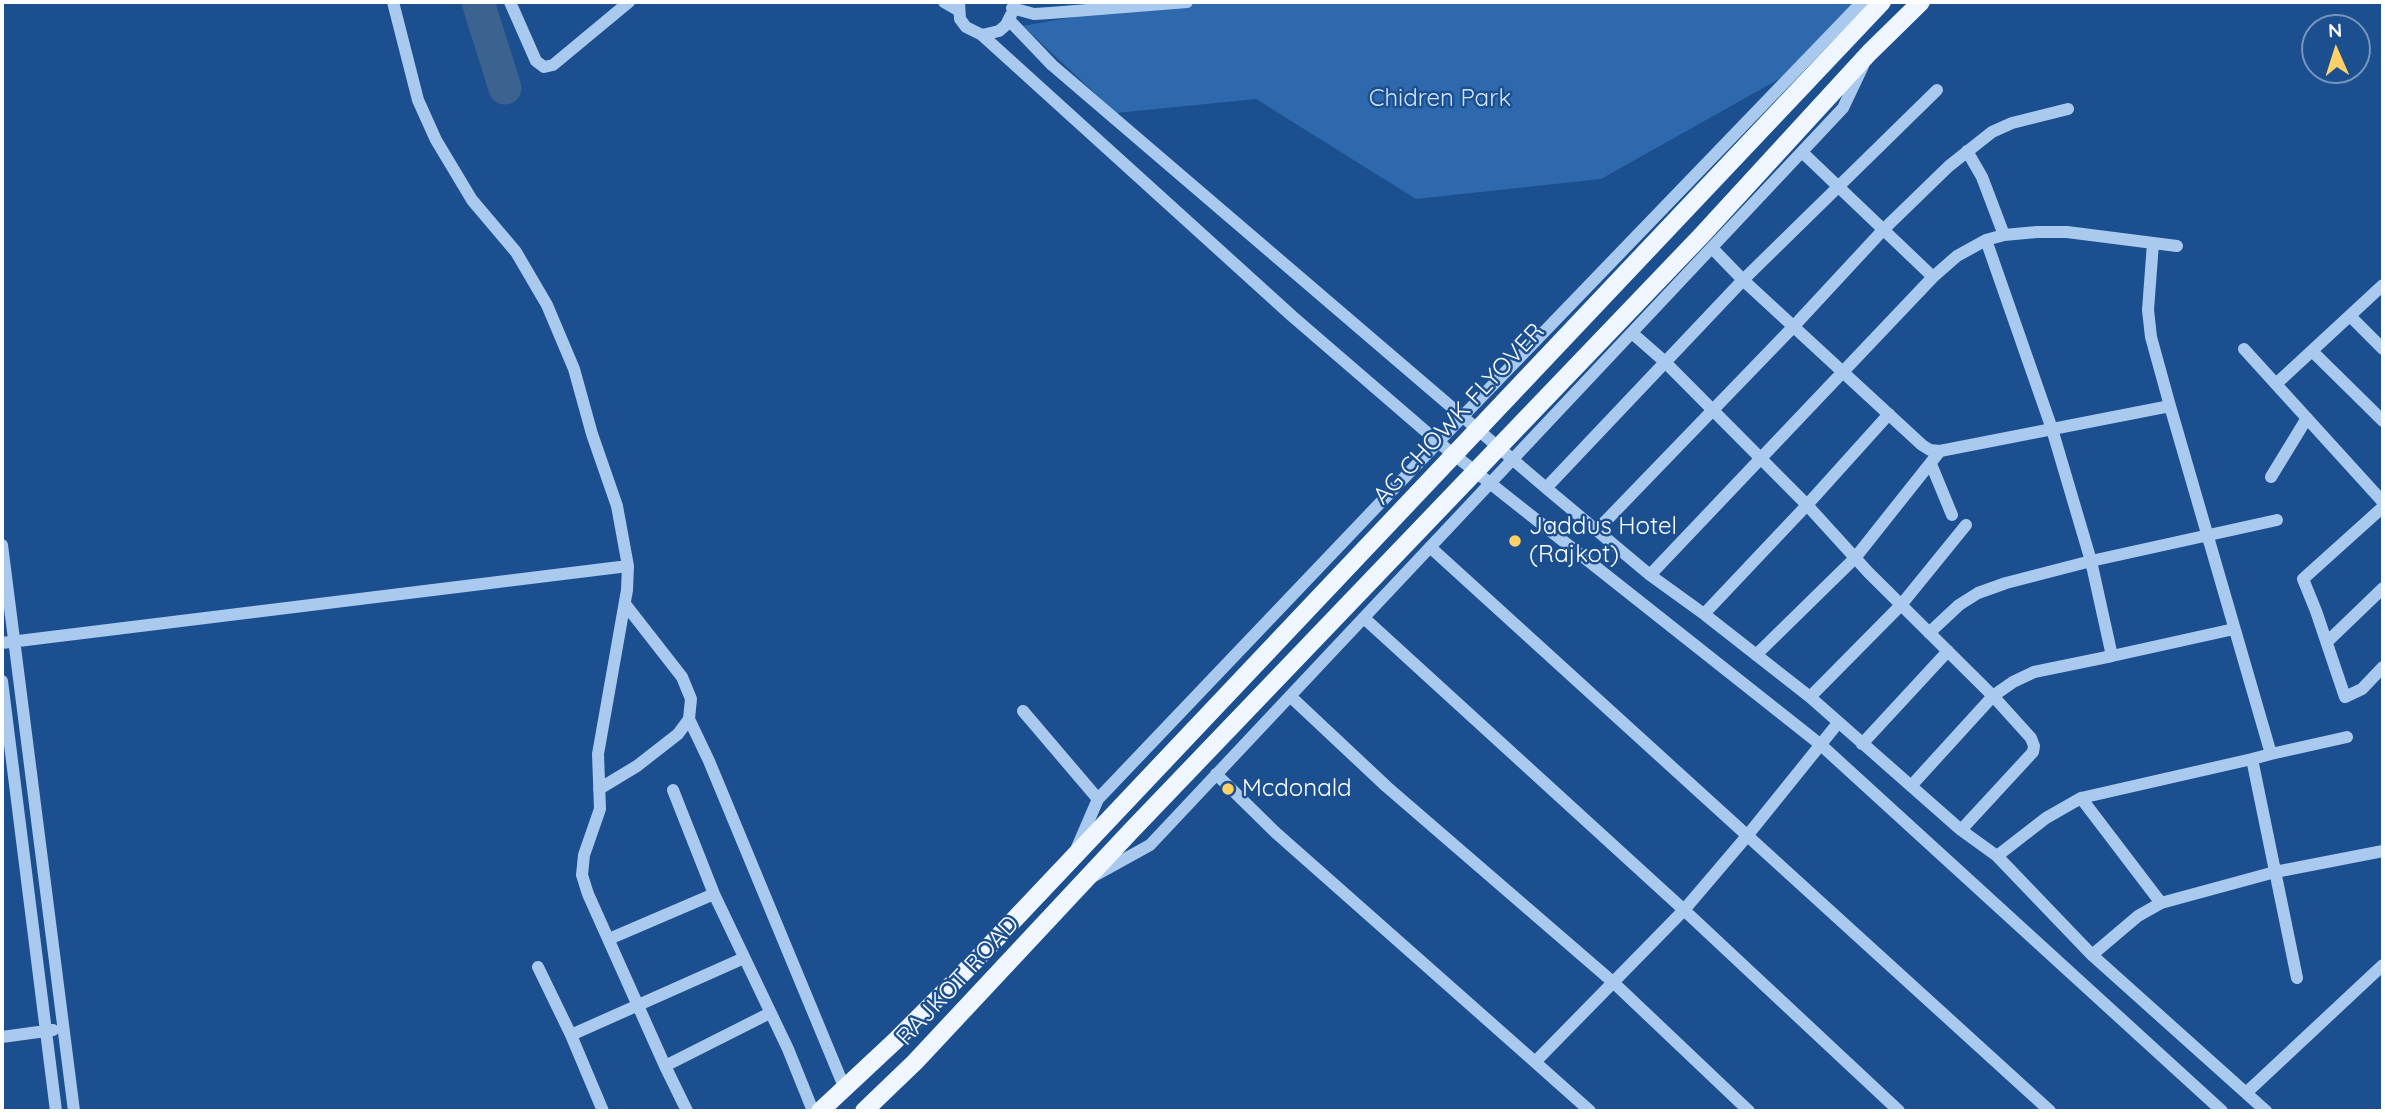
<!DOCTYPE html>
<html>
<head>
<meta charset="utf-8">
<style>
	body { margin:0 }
	#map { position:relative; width:2385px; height:1113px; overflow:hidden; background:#1b4f8f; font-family:Quicksand,sans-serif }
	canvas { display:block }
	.frame { position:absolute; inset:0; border:4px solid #fff; pointer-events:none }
	.north { position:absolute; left:2301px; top:14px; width:70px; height:70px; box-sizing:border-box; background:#1b4f8f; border:2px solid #7695bc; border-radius:50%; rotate:357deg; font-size:19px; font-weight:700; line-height:28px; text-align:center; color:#fff }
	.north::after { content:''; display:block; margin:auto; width:24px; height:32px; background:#ffd166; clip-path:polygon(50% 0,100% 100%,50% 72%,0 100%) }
</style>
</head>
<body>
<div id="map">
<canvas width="2385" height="1113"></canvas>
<div class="frame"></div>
<div class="north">N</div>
</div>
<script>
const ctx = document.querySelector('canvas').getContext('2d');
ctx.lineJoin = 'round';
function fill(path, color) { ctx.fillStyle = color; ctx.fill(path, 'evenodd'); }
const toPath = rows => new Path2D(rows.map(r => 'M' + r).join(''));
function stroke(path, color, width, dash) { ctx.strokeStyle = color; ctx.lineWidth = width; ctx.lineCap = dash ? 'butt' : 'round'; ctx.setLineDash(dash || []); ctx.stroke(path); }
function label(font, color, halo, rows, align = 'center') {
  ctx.font = font + ' Quicksand,sans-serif'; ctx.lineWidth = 5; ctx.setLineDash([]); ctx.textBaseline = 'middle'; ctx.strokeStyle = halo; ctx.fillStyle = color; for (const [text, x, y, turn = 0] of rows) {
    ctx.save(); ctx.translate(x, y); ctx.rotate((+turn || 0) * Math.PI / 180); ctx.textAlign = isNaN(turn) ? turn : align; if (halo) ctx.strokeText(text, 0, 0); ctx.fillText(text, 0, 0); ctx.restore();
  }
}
fill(toPath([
	[1156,2,1854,2,1788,74,1601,179,1416,199,1256,99,1116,113,1023,26]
]), '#2e69ad');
stroke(toPath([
	[478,2,505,88]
]), '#3c6290', 33);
stroke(toPath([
	[393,2,418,100,436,140,472,200,516,252,547,305,574,369,592,434,617,506,628,566,627,590,598,754,600,809,584,855,582,875,588,894,665,1066,687,1111],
	[510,2,536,61,544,67,553,65,629,2],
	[944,2,958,10],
	[959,2,960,19,966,27,982,35,1292,316,1438,442,1821,745,2222,1111],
	[1012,8,1034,14,1050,13,1187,2],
	[1009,20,1052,65,1546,488,1650,575,1704,614,1810,697,1961,830,1997,856,2092,955,2266,1111],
	[982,35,999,31,1006,25,1011,15],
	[1967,151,1982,177,2004,235],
	[1802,152,1933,277],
	[1712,248,1743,280,1922,445,1930,450,1940,451,2170,406,2151,337,2148,310,2153,243],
	[2350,316,2383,349],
	[1632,333,1664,361,1807,505,1868,572,1993,696,2031,738,2034,746,2033,752,1961,830],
	[2244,349,2383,502],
	[2312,351,2383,421],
	[2276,384,2383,285],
	[2170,406,2271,754,2252,759,2297,978],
	[1931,464,1952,515],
	[2271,477,2307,418],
	[1546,488,1743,280,1937,90],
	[2383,507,2303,579,2316,611,2345,697,2362,689,2383,667],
	[1597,530,1794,326,1883,230,1949,166,1992,132,2012,123,2068,109],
	[2,545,74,1111],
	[1430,547,2050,1111],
	[1650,575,1933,277,1957,256,1986,240,2004,235,2037,232,2067,232,2177,246],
	[1704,614,1807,505,1889,414],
	[1364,618,1684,910,1899,1111],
	[1929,633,1959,605,1978,593,2006,583,2091,561,2277,520],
	[2327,642,2383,588],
	[2,643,628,566],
	[1756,655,1855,558,1940,451],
	[2112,656,2234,629],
	[2,681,56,1111],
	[1290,696,1387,787,1614,983,1749,1111],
	[1810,697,1901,605,1966,525],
	[1023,711,1098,799],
	[689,719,709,761,845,1089],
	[1862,744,1948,651],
	[2271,754,2347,737],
	[1216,774,1275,832,1535,1062,1684,910,1747,836,1838,723],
	[1911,786,1993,696,2013,682,2034,672,2112,656,2091,561,2052,429,1986,240],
	[599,789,637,766,678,734,689,719,691,699,682,677,625,604],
	[673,790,714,894,788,1049,813,1111],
	[2081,798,2252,759],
	[1076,850,1098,799,1463,416,1862,2],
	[1997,856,2046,818,2081,798,2161,903,2275,872,2383,851],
	[1094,876,1150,845,1843,108,1863,66],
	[609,939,714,894],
	[2092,955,2138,916,2161,903],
	[538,967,571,1035,603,1111],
	[571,1035,744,958],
	[2,1037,53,1030],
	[1535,1062,1590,1111],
	[665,1066,770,1013],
	[2246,1093,2383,965]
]), '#a9c9ee', 12);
stroke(toPath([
	[820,1111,895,1041,977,959,1882,2],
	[864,1111,915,1062,1130,832,1701,236,1869,53,1921,2]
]), '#f0f6ff', 18);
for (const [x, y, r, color] of [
	[1515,541,7,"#ffd166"],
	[1228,789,7,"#ffd166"]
]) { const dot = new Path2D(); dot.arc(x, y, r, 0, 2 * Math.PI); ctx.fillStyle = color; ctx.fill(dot); stroke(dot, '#1b4f8f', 2.5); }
label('24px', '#cfe3fa', '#1b4f8f', [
	["Chidren Park",1440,99]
]);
label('24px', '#fff', '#1b4f8f', [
	["AG CHOWK FLYOVER",1459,414,-47],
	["RAJKOT ROAD",958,981,-47]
]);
label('24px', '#fff', '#1b4f8f', [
	["Jaddus Hotel",1529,527],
	["(Rajkot)",1529,555],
	["Mcdonald",1242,789]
], 'left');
</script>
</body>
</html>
